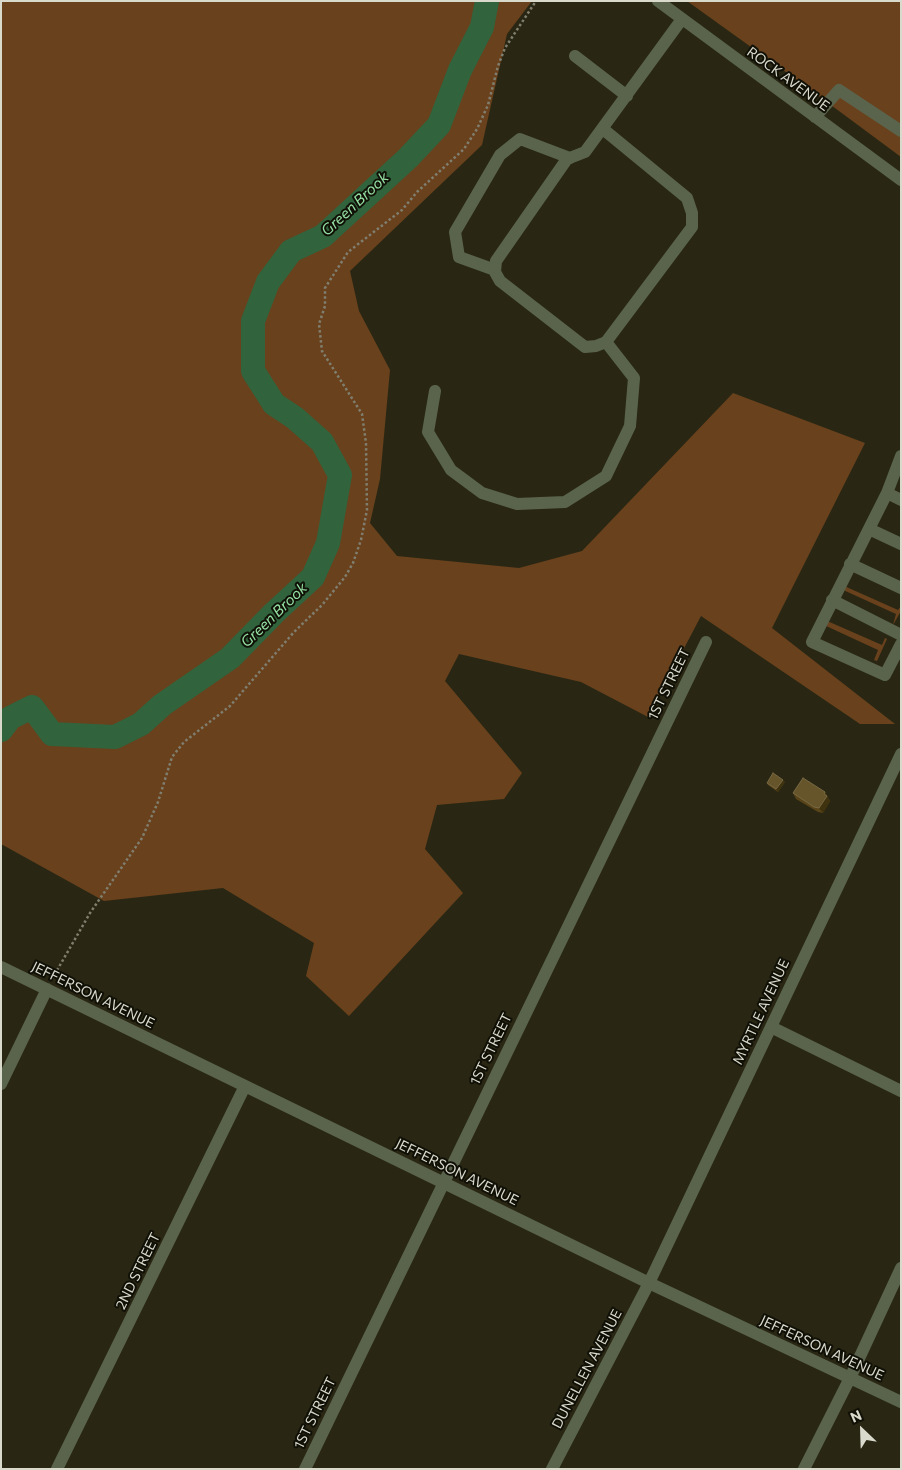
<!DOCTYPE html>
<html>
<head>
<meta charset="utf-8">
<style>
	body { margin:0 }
	#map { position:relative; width:902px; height:1470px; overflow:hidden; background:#292713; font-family:Commissioner,sans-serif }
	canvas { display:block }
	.frame { position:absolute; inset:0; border:2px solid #d9d9cc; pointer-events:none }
	.north { position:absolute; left:837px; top:1405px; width:50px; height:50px; -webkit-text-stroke:4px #101007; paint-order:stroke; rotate:336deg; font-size:14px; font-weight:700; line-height:20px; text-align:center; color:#d9d9cc }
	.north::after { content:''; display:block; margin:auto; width:18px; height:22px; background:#d9d9cc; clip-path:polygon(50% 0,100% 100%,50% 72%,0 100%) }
</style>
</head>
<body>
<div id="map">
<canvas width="902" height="1470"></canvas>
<div class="frame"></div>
<div class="north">N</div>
</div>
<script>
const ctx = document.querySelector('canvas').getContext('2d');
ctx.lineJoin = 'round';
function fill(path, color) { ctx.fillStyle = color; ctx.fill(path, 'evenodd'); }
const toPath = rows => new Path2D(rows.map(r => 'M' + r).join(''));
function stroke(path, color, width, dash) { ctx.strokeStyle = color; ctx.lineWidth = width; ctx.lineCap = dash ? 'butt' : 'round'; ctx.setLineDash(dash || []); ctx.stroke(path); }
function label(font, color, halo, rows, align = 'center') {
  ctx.font = font + ' Commissioner,sans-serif'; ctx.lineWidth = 4; ctx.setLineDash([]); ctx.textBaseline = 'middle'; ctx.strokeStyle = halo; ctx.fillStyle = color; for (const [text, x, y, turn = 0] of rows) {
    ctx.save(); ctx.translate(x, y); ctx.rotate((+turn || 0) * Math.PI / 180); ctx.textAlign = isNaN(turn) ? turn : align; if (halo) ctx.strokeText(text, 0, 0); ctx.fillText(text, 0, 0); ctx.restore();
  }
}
fill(toPath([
	[1,1,532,1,507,34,482,145,350,271,359,311,390,370,380,479,370,523,397,556,519,568,582,551,733,393,865,443,772,628,895,724,860,724,701,616,648,717,581,682,459,654,445,681,522,773,504,799,437,805,425,849,463,893,349,1016,306,976,314,943,223,888,104,901,1,844],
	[687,1,901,1,901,157,808,88],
	[842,585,898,610,901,606,901,611,893,625,896,614,841,589],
	[825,620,882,645,885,638,887,639,877,661,874,660,878,650,824,625]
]), '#69411d');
stroke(toPath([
	[1,730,10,718,32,707,52,734,115,737,141,724,162,705,230,658,274,613,313,577,328,543,340,475,322,442,295,418,274,404,253,371,253,321,268,282,291,251,323,236,408,158,439,125,460,70,482,27,487,1]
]), '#31643d', 24);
stroke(toPath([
	[52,979,90,913,142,838,158,802,172,757,184,742,230,706,294,632,322,605,345,577,353,563,361,540,367,510,366,443,362,414,322,351,319,324,325,306,325,288,348,252,402,210,417,192,464,149,477,129,488,105,498,66,505,48,536,1]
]), '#807f6f', 2.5, [2.5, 2.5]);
stroke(toPath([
	[658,1,901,180],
	[575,56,627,96],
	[815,117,839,90,901,131],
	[603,129,687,198,692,213,692,227,606,342,596,346,585,347,500,281,495,272,496,261,567,159,585,152,682,19],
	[495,270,459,257,455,232,500,155,520,139,570,158],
	[435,391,428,432,451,470,482,493,517,504,565,502,606,476,630,426,634,378,606,342],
	[901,456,887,493,812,642,885,675,901,644],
	[887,493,901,500],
	[869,529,901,544],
	[850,564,901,588],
	[832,600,901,635],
	[1,967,649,1283,901,1402],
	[771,1027,901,1091],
	[1,1084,47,989],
	[57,1469,245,1086],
	[305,1469,706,642],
	[552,1469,649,1283,901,754],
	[804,1469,850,1378,901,1268]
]), '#5a644d', 12);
fill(toPath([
	[785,782,778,792,768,785,767,783],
	[825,792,830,801,823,813,818,812,796,799,793,793]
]), '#584418');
fill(toPath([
	[783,780,785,782,778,792,776,789],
	[825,792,830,801,823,813,819,808]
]), '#3f320e');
const building = toPath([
	[773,773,783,780,776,789,767,783,773,773],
	[803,778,825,792,824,794,827,796,819,808,814,807,793,793,803,778]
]);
fill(building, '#66542b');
stroke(building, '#786944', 1);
label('14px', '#d9d9cc', '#101007', [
	["ROCK AVENUE",788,79,36],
	["1ST STREET",669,684,-64],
	["JEFFERSON AVENUE",93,995,26],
	["MYRTLE AVENUE",761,1012,-65],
	["1ST STREET",491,1049,-64],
	["JEFFERSON AVENUE",457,1172,26],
	["2ND STREET",138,1271,-64],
	["JEFFERSON AVENUE",822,1348,25],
	["DUNELLEN AVENUE",587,1369,-62],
	["1ST STREET",315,1413,-64]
]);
label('italic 15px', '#95e1a4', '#101007', [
	["Green Brook",355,204,-43],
	["Green Brook",274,615,-44]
]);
</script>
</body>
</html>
